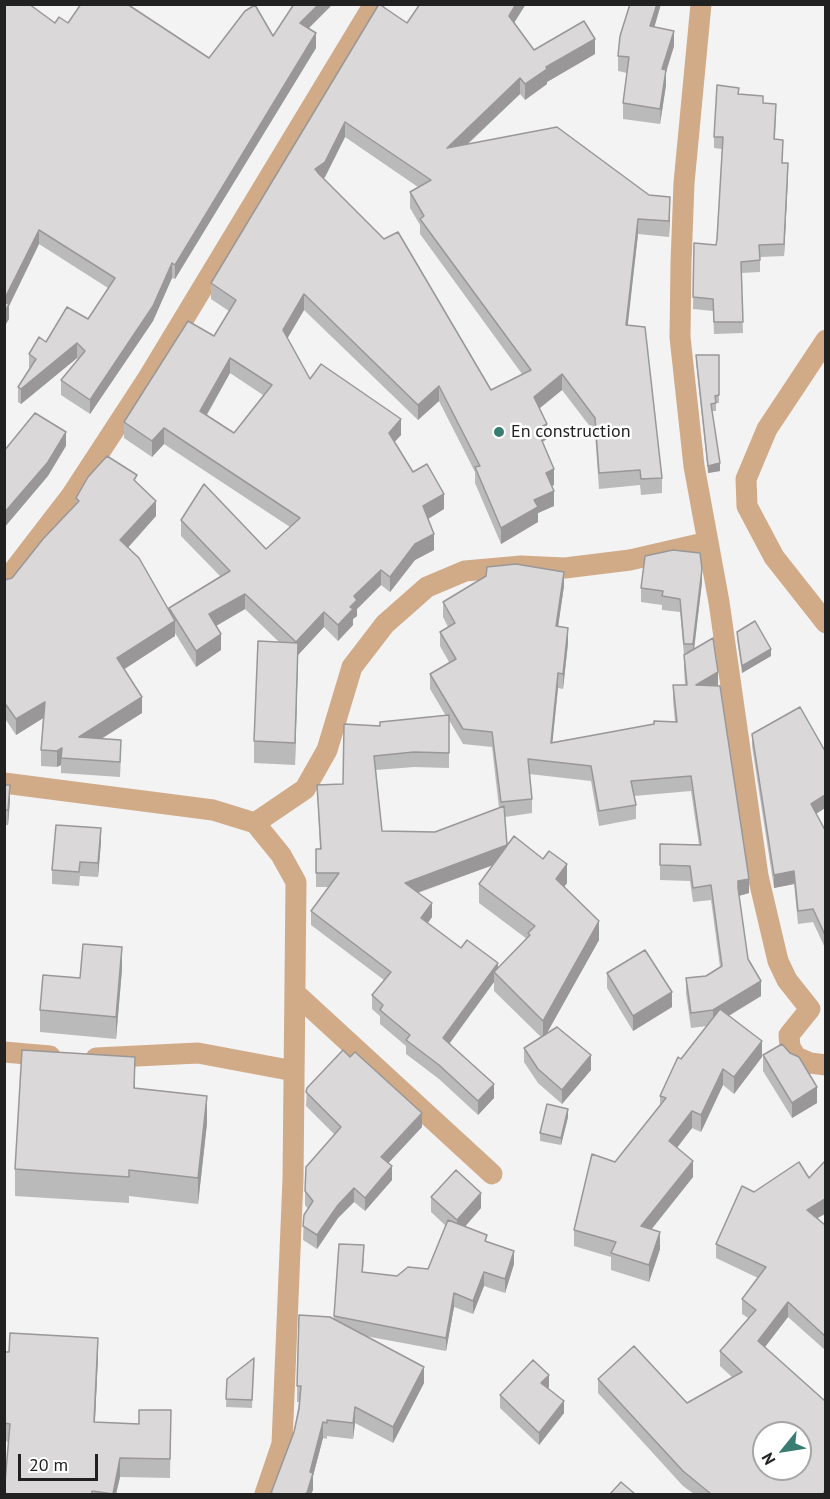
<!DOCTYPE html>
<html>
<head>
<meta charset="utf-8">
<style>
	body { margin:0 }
	#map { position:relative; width:830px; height:1499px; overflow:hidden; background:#f3f3f4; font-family:"PT Sans",sans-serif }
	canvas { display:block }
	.frame { position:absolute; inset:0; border:6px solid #212121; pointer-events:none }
	.north { position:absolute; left:752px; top:1421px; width:60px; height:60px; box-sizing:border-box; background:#fff; border:2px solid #a6a6a6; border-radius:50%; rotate:240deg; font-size:16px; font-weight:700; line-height:24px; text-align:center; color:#212121 }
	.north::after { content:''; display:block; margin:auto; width:21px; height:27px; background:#397d72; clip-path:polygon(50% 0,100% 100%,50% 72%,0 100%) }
	.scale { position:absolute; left:18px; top:1454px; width:80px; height:27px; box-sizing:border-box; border:3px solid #212121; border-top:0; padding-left:8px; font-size:18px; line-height:21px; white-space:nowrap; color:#212121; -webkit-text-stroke:4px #fff; paint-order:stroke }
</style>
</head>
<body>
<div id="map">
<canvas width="830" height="1499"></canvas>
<div class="frame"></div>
<div class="north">N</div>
<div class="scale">20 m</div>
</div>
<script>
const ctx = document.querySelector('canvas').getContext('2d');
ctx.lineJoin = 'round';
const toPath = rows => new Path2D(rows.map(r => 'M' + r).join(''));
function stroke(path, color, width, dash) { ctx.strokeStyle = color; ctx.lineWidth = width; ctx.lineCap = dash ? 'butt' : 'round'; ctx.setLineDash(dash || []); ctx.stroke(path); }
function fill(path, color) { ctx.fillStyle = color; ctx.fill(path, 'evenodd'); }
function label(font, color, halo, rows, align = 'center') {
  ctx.font = font + ' "PT Sans",sans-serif'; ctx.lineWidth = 5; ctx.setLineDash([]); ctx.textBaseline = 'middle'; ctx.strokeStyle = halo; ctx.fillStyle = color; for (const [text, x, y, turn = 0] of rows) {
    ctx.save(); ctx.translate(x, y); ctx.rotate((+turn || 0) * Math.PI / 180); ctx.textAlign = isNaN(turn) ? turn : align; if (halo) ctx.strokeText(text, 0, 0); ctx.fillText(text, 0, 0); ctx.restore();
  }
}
stroke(toPath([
	[701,4,684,183,681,263,680,337,694,466,719,602,758,876,778,961,787,980,810,1009,789,1035,790,1047,796,1057,810,1063,826,1065],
	[826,340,767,429,746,479,747,506,774,557,826,623],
	[4,583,71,496,148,378,374,4],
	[4,783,213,810,255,823,281,855,296,882,293,1179,282,1444,265,1494],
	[255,823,305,789,327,750,352,667,385,624,427,587,465,571,521,566,565,568,630,560,708,542],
	[295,993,492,1174],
	[4,1052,50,1056],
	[96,1058,198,1053,294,1071]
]), '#d1ab88', 21);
fill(toPath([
	[4,4,55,23,68,23,209,58,273,36,309,29,316,48,175,279,172,278,153,321,90,414,61,395,61,380,78,359,77,358,21,404,18,402,18,387,29,369,29,354,46,342,88,319,108,288,39,244,9,306,9,319,4,327],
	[630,4,661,4,654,27,674,46,666,72,666,85,660,124,623,119,623,103,627,73,618,71,618,56],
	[407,23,515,23,534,50,595,54,547,82,547,84,525,100,520,94,468,144,670,213,669,237,638,234,627,325,662,478,662,493,641,495,640,485,599,489,595,433,562,390,539,408,547,439,542,442,554,485,552,486,554,506,538,513,538,522,501,544,475,483,475,472,439,401,418,420,304,310,287,338,310,379,401,435,394,442,413,472,444,509,428,519,434,550,415,560,390,592,381,585,357,609,357,616,353,619,353,625,338,641,324,627,298,655,295,765,254,763,254,741,279,642,245,609,216,626,221,650,196,667,175,633,175,636,124,669,142,713,102,738,121,755,120,777,61,773,61,765,57,767,41,766,41,750,43,718,16,735,4,717,4,581,12,578,76,504,76,498,137,484,156,516,128,548,169,610,169,608,220,576,181,536,181,520,266,549,290,527,164,444,152,457,124,438,124,422,214,336,229,311,211,299,211,283],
	[345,137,418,187,410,192,410,208,420,225,420,234,522,374,491,390,323,179,325,177],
	[230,373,263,395,234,433,207,415],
	[739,94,763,103,776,115,775,139,783,151,782,163,788,175,784,256,760,257,760,272,741,273,743,333,714,334,713,311,693,309,694,243,716,245,717,239,722,149,714,148,714,137],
	[696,355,719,355,719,403,716,403,716,411,712,411,720,471,708,473,696,362],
	[702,582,694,650,718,686,749,893,739,896,748,959,761,996,729,1016,762,1057,734,1094,723,1085,701,1132,692,1128,677,1148,693,1177,652,1229,660,1249,649,1282,611,1270,611,1257,574,1246,574,1230,615,1162,660,1106,660,1096,681,1059,707,1026,691,1028,686,993,686,978,706,976,720,967,711,900,693,902,690,881,660,880,660,844,699,845,691,791,634,796,636,805,636,819,599,826,591,781,529,774,532,799,532,813,505,817,507,846,567,883,564,887,599,940,547,1033,591,1070,562,1104,538,1083,524,1062,524,1048,541,1037,494,991,494,982,450,1043,494,1098,478,1115,439,1079,406,1054,406,1046,380,1024,380,1016,372,1009,372,995,384,980,311,925,311,911,329,887,316,887,316,849,320,849,317,785,343,784,380,726,446,716,430,689,430,674,449,662,440,646,440,632,448,627,443,617,443,602,564,586,558,626,568,643,563,689,558,688,552,742,675,722,673,700,673,685,685,685,684,670,684,655,680,612,662,610,662,605,641,602,641,588],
	[449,720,463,744,492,747,499,808,435,832,382,831,376,770,414,767,449,768],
	[493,865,479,884,479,903,527,939,498,968,461,948,428,923,432,917,418,893],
	[737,632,771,656,742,673,737,639],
	[752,734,825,808,816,814,825,830,825,948,813,922,798,924,794,884,774,888,752,746],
	[4,785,10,800,8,825,4,825],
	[101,842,98,877,80,876,79,886,52,884,52,870],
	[122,969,116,1039,40,1032,40,1010],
	[607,973,672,1007,633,1031,607,988],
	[763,1055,817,1103,792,1118,763,1071],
	[135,1088,207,1123,198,1204,129,1196,129,1203,15,1196,15,1169],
	[307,1088,422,1127,388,1163,392,1180,365,1211,354,1202,338,1218,317,1249,303,1240,304,1215,308,1209,305,1205,305,1191,334,1134,306,1106],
	[568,1117,561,1145,540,1141,540,1133],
	[809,1178,818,1218,825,1225,825,1350,788,1317,765,1347,825,1494,694,1494,683,1486,598,1393,598,1379,687,1403,732,1377,720,1366,720,1351,748,1318,742,1314,742,1299,758,1278,716,1258,716,1244,754,1192],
	[431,1197,481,1208,465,1226,487,1242,514,1264,505,1293,484,1286,473,1314,454,1307,446,1351,365,1336,424,1383,393,1443,355,1423,353,1439,327,1436,327,1439,323,1438,313,1476,313,1490,311,1494,271,1494,294,1432,299,1402,297,1402,297,1386,334,1319,339,1244,364,1259,363,1272,397,1276,428,1269,446,1226,431,1212],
	[98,1356,95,1422,139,1424,171,1410,170,1478,120,1477,116,1494,4,1494,9,1442,4,1441,4,1365],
	[254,1358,252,1408,226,1407,227,1379],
	[549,1387,548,1389,564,1413,539,1445,500,1408,500,1395]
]), '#bbbaba');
fill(toPath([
	[319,4,333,4,300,37,300,23],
	[516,4,526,4,509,31,509,16],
	[657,4,661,4,650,42,650,26],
	[674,31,674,46,666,72,666,85,660,124,662,69],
	[316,33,316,48,175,279,175,265],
	[595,39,595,54,547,82,547,84,525,100,525,84,546,67],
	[520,78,520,94,447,163,447,148],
	[345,122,345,137,325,177,315,184,315,169],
	[788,163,788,175,784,256,784,244],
	[670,197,670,213,669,237,669,221],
	[638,219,638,234,626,341,626,325],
	[39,230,39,244,9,306,9,319,4,327,4,300],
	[172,263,172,278,153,321,90,414,90,400],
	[304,294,304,310,283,346,283,330],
	[77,343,77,358,21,404,21,389],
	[230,358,230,373,200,426,200,411],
	[562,374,562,390,534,413,534,397],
	[439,386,439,401,418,420,418,405],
	[401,419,401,435,389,448,389,433],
	[547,424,547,439,537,445,537,429],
	[164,428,164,444,152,457,152,441],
	[66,432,66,446,48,476,4,528,4,513],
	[720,463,720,471,708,473,708,466],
	[554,469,554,485,546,488,546,473],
	[554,491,554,506,538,513,538,522,501,544,501,528,534,500],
	[444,494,444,509,423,522,423,506],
	[156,501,156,516,120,556,120,540],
	[434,534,434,550,415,560,390,592,390,577,415,544],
	[702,569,702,582,693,657,693,644],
	[381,570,381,585,357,609,357,616,353,619,353,625,338,641,338,625,350,607,354,596],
	[564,572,564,586,556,641,556,626],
	[245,594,245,609,209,630,209,614],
	[324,612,324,627,298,655,295,765,296,642],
	[175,621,175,636,117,674,117,658],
	[568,628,568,643,563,689,563,674],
	[221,634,221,650,196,667,196,651],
	[771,649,771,656,742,673,742,666],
	[718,672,718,687,696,685],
	[558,673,558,688,551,757,551,743],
	[142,697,142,713,79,753,79,737],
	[45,702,45,717,16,735,16,719],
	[62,748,61,765,57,767,57,751],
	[10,785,10,800,8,825,8,810],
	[825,795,825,808,811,817,811,804],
	[101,828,101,842,98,877,98,863],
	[507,845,507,860,405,897,405,883],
	[567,864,567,883,556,898,556,879],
	[794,871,794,884,774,888,774,875],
	[749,879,749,893,738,896,738,881],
	[432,903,432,917,421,932,421,918],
	[599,921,599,940,543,1040,543,1021],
	[122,947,122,969,116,1039,116,1017],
	[498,963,498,976,494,972,494,982,443,1052,443,1038],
	[761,981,761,996,713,1025,713,1010],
	[672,992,672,1007,633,1031,633,1016],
	[762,1041,762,1057,734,1094,734,1077],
	[591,1055,591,1070,562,1104,562,1090],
	[135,1057,135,1084,134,1114,134,1088],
	[723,1069,723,1085,701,1132,701,1115],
	[494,1084,494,1098,478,1115,478,1101],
	[817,1087,817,1103,792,1118,792,1103],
	[207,1096,207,1123,198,1204,198,1178],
	[568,1109,568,1117,561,1145,561,1138],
	[692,1111,692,1128,669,1158,669,1141],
	[422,1113,422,1127,381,1171,381,1157],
	[693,1161,693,1177,641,1242,641,1226],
	[392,1166,392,1180,365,1211,365,1198],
	[354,1188,354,1202,338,1218,317,1249,317,1235,338,1205],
	[481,1193,481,1208,457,1236,457,1220],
	[825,1199,825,1214,807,1224,807,1210],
	[660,1232,660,1249,649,1282,649,1265],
	[514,1251,514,1264,505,1293,505,1279],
	[484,1272,484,1286,473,1314,473,1301],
	[454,1293,454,1307,446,1351,446,1338],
	[788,1302,788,1317,758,1356,758,1341],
	[98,1338,98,1356,94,1440,94,1422],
	[424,1367,424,1383,393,1443,393,1427],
	[549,1375,549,1387,541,1396,541,1383],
	[564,1401,564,1413,539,1445,539,1433],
	[355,1407,355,1423,353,1439,353,1423],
	[323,1422,323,1438,313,1476,313,1490,311,1494,304,1494],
	[120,1458,120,1477,116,1494,113,1494]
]), '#999797');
const building = toPath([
	[4,4,29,4,55,23,59,17,68,23,81,4,127,4,209,58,245,11,255,5,273,36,294,4,319,4,300,23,316,33,175,265,172,263,153,306,90,400,61,380,85,351,77,343,21,389,18,387,36,359,29,354,39,337,46,342,67,307,88,319,115,278,39,230,4,300,4,4],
	[379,4,407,23,420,4,516,4,509,16,534,50,584,21,595,39,546,67,547,69,525,84,520,78,447,148,557,127,649,195,670,197,669,221,638,219,626,325,645,327,662,478,641,479,640,470,599,473,595,418,562,374,534,397,547,424,537,429,554,469,546,473,554,491,534,500,538,507,501,528,475,467,480,466,439,386,418,405,304,294,283,330,310,379,321,364,401,419,389,433,413,472,427,464,444,494,423,506,434,534,415,544,390,577,381,570,354,596,357,600,350,607,353,609,338,625,324,612,296,642,245,594,209,614,221,634,196,651,169,608,230,571,181,520,204,484,266,549,300,518,164,428,152,441,124,422,188,321,214,336,236,300,211,283,379,4],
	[345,122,431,180,410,192,424,216,420,219,531,370,491,390,398,232,384,239,319,174,315,169,325,162,345,122],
	[230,358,272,385,234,433,200,411,230,358],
	[630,4,657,4,650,26,674,31,662,69,666,70,660,109,623,103,629,57,618,56,620,36,630,4],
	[717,85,739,88,738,94,763,96,763,103,776,104,774,139,783,140,782,163,788,163,784,244,759,245,760,260,741,262,743,322,714,322,713,299,693,297,694,243,716,245,717,239,723,137,714,137,717,85],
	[4,302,9,304,4,313,4,302],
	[696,355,719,355,719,395,715,396,716,403,711,404,720,463,708,466,696,355],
	[35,413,66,432,48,462,4,513,4,451,35,413],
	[107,456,137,475,134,480,156,501,120,540,139,558,175,621,117,658,142,697,79,737,121,740,120,762,61,758,62,748,57,751,41,750,45,702,16,719,4,702,4,581,5,580,12,578,43,539,79,501,76,498,88,477,107,456],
	[673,550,700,553,702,569,693,644,684,644,680,599,662,596,663,591,641,588,645,556,673,550],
	[516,564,564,572,556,626,568,628,563,674,558,673,551,743,654,724,654,721,677,722,673,685,687,685,684,655,713,638,718,672,696,685,720,686,749,879,738,881,738,888,748,959,761,981,713,1010,691,1013,686,978,706,976,722,966,711,885,693,888,690,866,660,865,660,844,701,845,691,776,631,781,636,805,599,811,591,766,528,759,532,799,501,802,492,732,463,729,430,674,456,659,440,632,455,623,443,602,486,576,487,567,516,564],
	[755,621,771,649,742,666,737,632,755,621],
	[258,641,298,643,295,743,254,741,258,641],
	[800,707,825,751,825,795,811,804,825,830,825,935,813,909,798,911,794,871,774,875,752,734,800,707],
	[449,715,449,753,414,752,374,756,382,831,435,832,504,806,507,845,405,883,432,903,421,918,461,948,467,940,498,963,443,1038,494,1084,478,1101,439,1065,406,1040,410,1035,380,1010,383,1005,372,995,391,972,311,911,339,873,316,873,316,849,321,849,317,785,343,784,344,724,380,726,380,722,449,715],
	[4,785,10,785,8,810,4,810,4,785],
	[56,825,101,828,98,863,80,862,79,872,52,870,56,825],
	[514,836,543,859,549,851,567,864,556,879,599,921,543,1021,494,972,530,935,528,933,535,926,479,884,514,836],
	[83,944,122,947,116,1017,40,1010,43,975,80,978,83,944],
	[645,950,672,992,633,1016,607,973,645,950],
	[720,1009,762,1041,734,1077,723,1069,701,1115,692,1111,669,1141,693,1161,641,1226,660,1232,649,1265,611,1253,616,1242,574,1230,592,1154,615,1162,666,1098,660,1096,678,1057,681,1059,720,1009],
	[557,1027,591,1055,562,1090,538,1069,524,1048,557,1027],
	[782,1044,790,1053,799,1057,817,1087,792,1103,763,1055,782,1044],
	[22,1050,135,1057,134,1088,207,1096,198,1178,129,1170,129,1177,15,1169,22,1050],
	[343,1050,350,1057,355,1052,422,1113,381,1157,392,1166,365,1198,354,1188,338,1205,317,1235,303,1226,304,1215,313,1201,305,1191,306,1167,341,1127,306,1092,307,1088,343,1050],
	[547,1104,568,1109,561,1138,540,1133,547,1104],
	[825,1161,825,1199,807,1210,825,1225,825,1336,788,1302,758,1341,825,1401,825,1491,823,1494,711,1494,683,1471,598,1379,634,1346,687,1403,742,1372,720,1351,756,1310,742,1299,766,1267,716,1244,742,1186,754,1192,799,1162,809,1178,825,1161],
	[764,1433,800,1433,800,1469,764,1469,764,1433],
	[456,1170,481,1193,457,1220,431,1197,456,1170],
	[448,1220,487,1235,485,1241,514,1251,505,1279,484,1272,473,1301,454,1293,446,1338,334,1316,339,1244,364,1245,362,1272,397,1276,408,1267,428,1269,448,1220],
	[299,1315,330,1317,424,1367,393,1427,355,1407,353,1423,327,1420,327,1423,323,1422,310,1472,313,1473,307,1493,304,1494,275,1494,271,1493,294,1432,299,1409,301,1386,297,1386,299,1315],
	[10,1333,98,1338,94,1422,139,1424,139,1410,171,1410,170,1459,120,1458,113,1494,92,1491,92,1494,4,1494,10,1424,4,1423,4,1365,5,1352,9,1352,10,1333],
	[254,1358,252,1400,226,1399,227,1379,254,1358],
	[533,1360,549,1375,541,1383,564,1401,539,1433,500,1395,533,1360],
	[621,1482,635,1494,610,1494,621,1482]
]);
fill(building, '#dad8d8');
stroke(building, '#999797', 1.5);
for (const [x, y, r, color] of [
	[499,432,6,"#397d72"]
]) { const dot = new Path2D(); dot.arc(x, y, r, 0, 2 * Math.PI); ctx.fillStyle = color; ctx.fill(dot); stroke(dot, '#fff', 2); }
label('18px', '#212121', '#fff', [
	["En construction",511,432]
], 'left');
</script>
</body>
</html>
